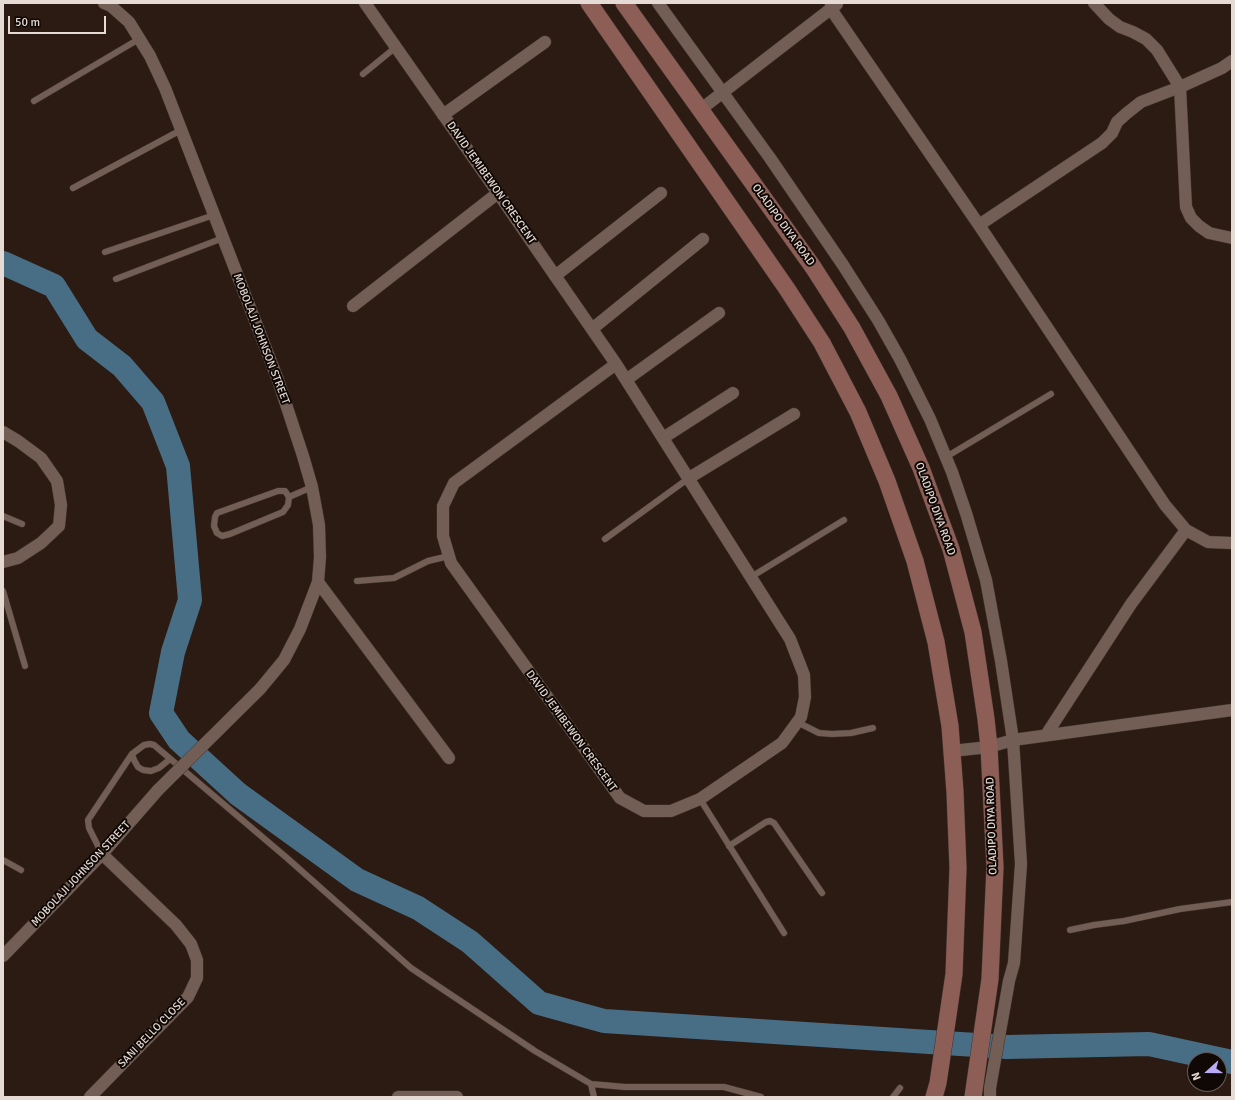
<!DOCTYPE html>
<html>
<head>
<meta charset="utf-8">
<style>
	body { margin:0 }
	#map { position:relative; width:1235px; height:1100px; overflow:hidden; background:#2c1b13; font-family:Signika,sans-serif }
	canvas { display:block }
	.frame { position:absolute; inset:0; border:4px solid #e6dad5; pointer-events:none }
	.north { position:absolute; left:1187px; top:1052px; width:40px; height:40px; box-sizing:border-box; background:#0f0805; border:1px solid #655c58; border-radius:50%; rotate:249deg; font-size:11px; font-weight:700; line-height:16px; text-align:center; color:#e6dad5 }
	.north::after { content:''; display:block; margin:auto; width:14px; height:18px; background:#b9abf7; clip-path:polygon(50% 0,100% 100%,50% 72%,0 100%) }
	.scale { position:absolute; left:8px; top:16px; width:98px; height:18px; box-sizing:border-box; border:2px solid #e6dad5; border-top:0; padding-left:5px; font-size:12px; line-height:14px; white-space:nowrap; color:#e6dad5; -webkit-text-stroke:3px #0f0805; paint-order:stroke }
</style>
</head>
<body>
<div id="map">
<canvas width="1235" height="1100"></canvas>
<div class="frame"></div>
<div class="north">N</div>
<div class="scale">50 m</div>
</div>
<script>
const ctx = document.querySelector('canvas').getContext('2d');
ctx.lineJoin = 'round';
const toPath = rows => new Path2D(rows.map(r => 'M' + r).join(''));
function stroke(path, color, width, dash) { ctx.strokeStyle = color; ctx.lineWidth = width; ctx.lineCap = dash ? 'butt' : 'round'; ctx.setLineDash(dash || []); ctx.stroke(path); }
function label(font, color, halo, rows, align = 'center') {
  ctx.font = font + ' Signika,sans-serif'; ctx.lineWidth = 4; ctx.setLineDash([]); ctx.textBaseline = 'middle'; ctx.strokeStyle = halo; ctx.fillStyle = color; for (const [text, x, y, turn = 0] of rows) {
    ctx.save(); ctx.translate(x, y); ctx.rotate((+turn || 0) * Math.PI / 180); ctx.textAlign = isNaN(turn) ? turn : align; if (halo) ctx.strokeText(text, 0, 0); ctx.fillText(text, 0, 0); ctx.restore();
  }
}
stroke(toPath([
	[3,263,54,286,87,339,122,366,153,402,178,466,190,600,173,652,161,713,179,740,238,794,357,880,418,908,470,942,539,1003,604,1021,1007,1047,1149,1044,1232,1062]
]), '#486e85', 24);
const lane = toPath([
	[363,74,396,47],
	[34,101,139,39],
	[73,188,181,130],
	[105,252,214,215],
	[116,279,223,238],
	[946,457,1051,394],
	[278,491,285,491,289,497,288,505,283,512,230,534,222,536,217,533,214,526,215,517,217,513,278,491],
	[289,497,312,487],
	[3,516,22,524],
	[605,539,689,478],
	[751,577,844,520],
	[357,581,394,578,428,561,449,556],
	[3,591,25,666],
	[797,722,819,733,832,734,851,733,873,728],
	[132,754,134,760,138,767,143,770,151,771,159,768,170,759],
	[700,799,784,933],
	[729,846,766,822,770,821,774,823,822,893],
	[102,854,89,828,88,820,132,754,144,745,150,744,154,745,287,858,411,968,535,1051,591,1084,625,1087,724,1087,761,1097],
	[3,860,21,870],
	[1070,930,1094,925,1124,921,1180,909,1232,902],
	[591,1084,594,1097],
	[893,1097,900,1088]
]);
const street = toPath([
	[104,3,111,6,129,22,150,56,165,88,278,380,303,456,312,487,319,525,320,557,318,582,300,629,284,660,260,689],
	[365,3,498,193,616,364,790,639,804,675,805,697,801,717,782,743,700,799,671,811,644,811,620,798,451,563,443,536,443,506,454,483,616,364],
	[658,3,770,158,843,265,878,320,900,359,930,419,952,472,966,513,986,580,1001,661,1013,740,1021,864,1014,963,1009,981,990,1088,990,1097],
	[831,3,831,7,835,15,979,225,1165,505,1186,530,1208,542,1232,543],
	[1094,3,1109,19,1120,27,1133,32,1146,39,1157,50,1180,87,1186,207,1191,218,1199,226,1209,233,1232,238],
	[700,110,837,4],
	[443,115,545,42],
	[979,225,1102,143,1112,133,1117,122,1127,113,1141,102,1180,87,1222,68,1232,61],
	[555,276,661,193],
	[353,306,498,193],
	[592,329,703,239],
	[626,380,719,313],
	[3,432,18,441,41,458,57,481,61,505,59,526,41,543,18,558,3,562],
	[663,438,733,393],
	[689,478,794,414],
	[318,582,449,758],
	[1046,735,1131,604,1186,530],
	[952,751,989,747,1013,740,1232,710],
	[3,956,102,854,158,790],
	[90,1097,188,997,197,978,197,960,191,944,176,925,102,854],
	[398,1097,457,1097]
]);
const secondary = toPath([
	[589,3,787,289,822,343,858,412,887,481,915,561,936,642,950,726,955,792,958,868,954,974,938,1083,934,1097],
	[624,3,813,267,852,328,889,396,921,468,951,549,973,632,986,719,989,747,995,867,990,979,973,1097]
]);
stroke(lane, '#413530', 7);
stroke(street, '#413530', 13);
stroke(secondary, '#413530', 18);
stroke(lane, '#725e55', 6);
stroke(street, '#725e55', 12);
stroke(secondary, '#8d5e56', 17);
const streetBridge = toPath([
	[158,790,260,689]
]);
stroke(streetBridge, '#413530', 13, []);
stroke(streetBridge, '#725e55', 12);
label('11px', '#e6dad5', '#0f0805', [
	["DAVID JEMIBEWON CRESCENT",491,183,55],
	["OLADIPO DIYA ROAD",783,225,54],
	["MOBOLAJI JOHNSON STREET",261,339,69],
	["OLADIPO DIYA ROAD",935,509,70],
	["DAVID JEMIBEWON CRESCENT",571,731,54],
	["OLADIPO DIYA ROAD",992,826,-92],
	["MOBOLAJI JOHNSON STREET",81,874,-47],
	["SANI BELLO CLOSE",152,1033,-46]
]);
</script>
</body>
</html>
